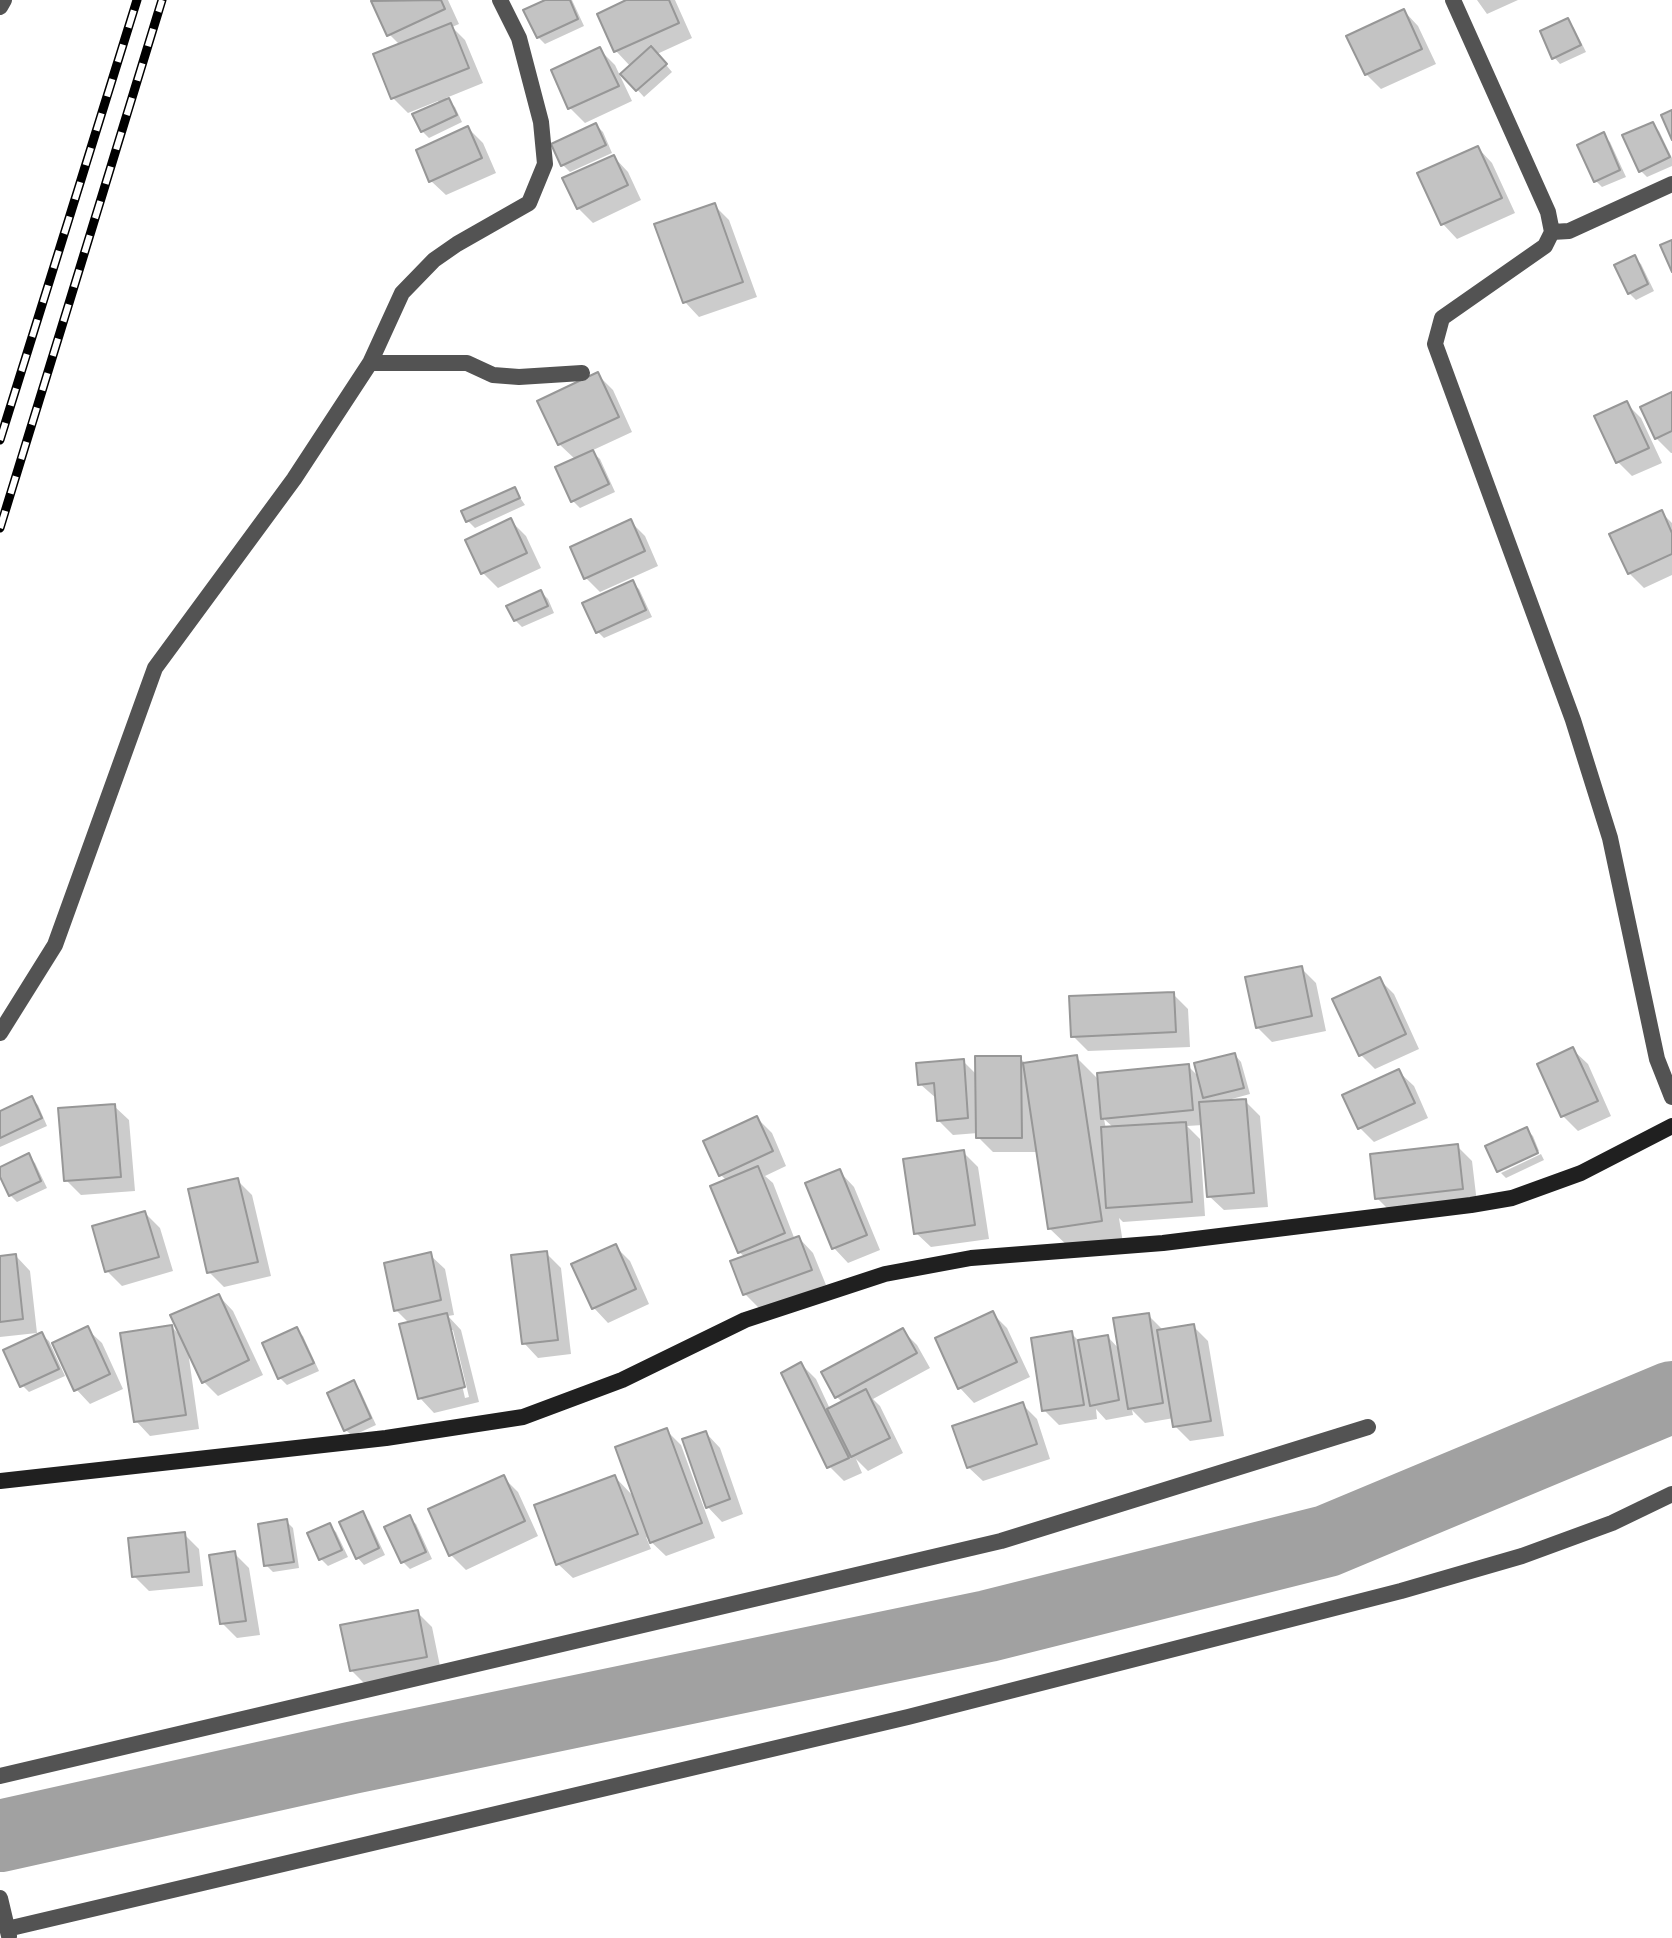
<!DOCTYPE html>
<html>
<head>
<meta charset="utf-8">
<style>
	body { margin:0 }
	canvas { display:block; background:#fff }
</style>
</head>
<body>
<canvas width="1672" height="1938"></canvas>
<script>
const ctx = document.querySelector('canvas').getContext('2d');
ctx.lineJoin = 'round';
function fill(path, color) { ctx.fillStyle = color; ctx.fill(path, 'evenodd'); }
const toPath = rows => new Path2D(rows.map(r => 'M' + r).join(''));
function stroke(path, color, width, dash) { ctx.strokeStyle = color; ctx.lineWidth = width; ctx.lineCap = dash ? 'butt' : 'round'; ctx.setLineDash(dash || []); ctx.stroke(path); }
fill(toPath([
	[377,0,448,0,459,24,452,27,465,40,483,83,446,98,455,107,462,122,429,138,422,131,440,104,438,101,408,113,393,98,375,55,400,45,389,34,374,2],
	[549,0,572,0,584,26,545,44,538,37],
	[630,0,675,0,692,38,657,54,672,72,644,97,623,74,631,67,616,51,599,14],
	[1477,0,1518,0,1487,14],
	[1404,11,1418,26,1436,64,1381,89,1366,74],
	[1568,21,1574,28,1586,52,1560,64,1554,57],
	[600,50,615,65,632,101,585,123,570,108,553,71],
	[1652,124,1659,131,1672,158,1672,166,1647,177,1640,170],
	[596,125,603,132,612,153,570,172,563,165],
	[468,128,483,143,496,173,446,195,431,181],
	[1603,135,1610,142,1626,177,1602,187,1595,180],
	[1478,148,1492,163,1515,213,1457,239,1443,224],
	[614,157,628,172,641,200,593,223,578,208],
	[714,205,729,220,757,297,699,317,685,302],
	[1634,257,1641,264,1654,291,1636,300,1629,293],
	[598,375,613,390,632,432,591,451,600,459,615,492,580,508,573,501,576,460,559,444],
	[1672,394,1672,453,1671,453,1656,438],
	[1626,403,1641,418,1662,463,1632,476,1618,462],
	[514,489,525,505,475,528,468,521],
	[1661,512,1672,523,1672,575,1644,588,1629,573],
	[511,521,526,536,541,568,498,588,483,573],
	[630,521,645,536,658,566,600,592,586,578],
	[632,583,639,589,652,617,604,638,597,631],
	[541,592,548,599,554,613,522,627,515,620],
	[1301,968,1316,983,1326,1031,1272,1042,1257,1027],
	[1379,979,1394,994,1419,1049,1375,1069,1360,1054],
	[1173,994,1188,1009,1190,1047,1088,1051,1073,1036],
	[1573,1050,1588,1064,1611,1116,1578,1131,1563,1116],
	[1235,1055,1241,1062,1250,1094,1228,1100,1229,1102,1245,1101,1260,1116,1268,1207,1224,1210,1209,1196,1203,1125,1187,1126,1200,1139,1205,1216,1123,1222,1119,1218,1123,1243,1072,1250,1049,1228,1038,1152,993,1152,978,1137,978,1133,953,1135,938,1120,937,1099,920,1084,963,1061,977,1075,1020,1058,1026,1064,1076,1057,1100,1081,1188,1066,1200,1078],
	[1104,1119,1114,1128,1106,1129],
	[1399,1072,1414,1086,1428,1118,1374,1142,1359,1127],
	[31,1098,38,1105,47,1126,0,1147,0,1113],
	[114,1106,129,1120,135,1191,81,1195,66,1180],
	[757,1118,772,1133,786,1166,765,1176,773,1183,795,1240,799,1238,813,1253,826,1285,760,1309,745,1294,745,1257,739,1252,727,1181,721,1175],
	[1526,1129,1533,1136,1539,1151,1499,1169],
	[1457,1146,1472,1161,1477,1203,1392,1213,1377,1198],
	[963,1152,978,1167,989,1239,931,1247,916,1233],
	[1541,1154,1544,1160,1506,1178,1501,1173],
	[28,1156,35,1163,47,1188,17,1202,10,1195,0,1169],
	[840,1172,854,1187,880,1250,848,1263,834,1248],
	[237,1180,252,1195,271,1276,224,1287,209,1272],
	[145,1213,160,1228,173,1271,122,1286,107,1271],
	[615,1246,630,1261,649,1304,608,1323,594,1308],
	[546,1253,561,1268,571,1354,538,1358,524,1343],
	[430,1255,445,1269,454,1315,448,1316,461,1330,479,1402,434,1413,420,1398,410,1324,396,1310],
	[449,1330,453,1330,469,1397,465,1398],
	[16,1256,30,1271,37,1333,0,1337,0,1258],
	[219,1296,233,1311,263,1375,218,1396,203,1381,188,1351,199,1429,150,1436,136,1421,172,1327,183,1338],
	[993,1314,1007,1328,1030,1377,974,1403,960,1388],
	[1148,1315,1164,1331,1193,1326,1208,1341,1224,1436,1190,1441,1175,1426,1174,1418,1145,1423,1132,1410,1133,1415,1106,1420,1096,1409,1097,1419,1059,1425,1044,1410,1071,1333,1080,1342,1108,1337,1120,1350],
	[87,1329,102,1343,123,1389,90,1404,76,1389],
	[296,1330,303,1336,319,1371,287,1385,280,1378,265,1344],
	[902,1330,917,1345,930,1368,873,1399,880,1406,903,1453,868,1471,856,1459,862,1473,844,1481,829,1466,801,1364,816,1379,830,1409,843,1403,837,1397],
	[42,1335,49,1341,65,1376,29,1392,22,1385],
	[353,1383,360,1390,376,1425,352,1436,345,1429],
	[1022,1404,1037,1419,1050,1459,983,1481,968,1467],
	[666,1430,681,1445,715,1538,666,1556,646,1537,651,1549,573,1578,558,1564,615,1477,635,1498],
	[706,1433,720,1448,743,1514,722,1522,704,1503],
	[503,1477,518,1492,538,1536,466,1570,451,1555,430,1510],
	[362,1514,369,1521,385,1555,364,1565,358,1558],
	[409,1518,416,1524,432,1559,410,1569,403,1562,387,1528],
	[286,1521,293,1528,299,1568,273,1572,266,1565],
	[329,1525,336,1532,348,1557,328,1566,321,1559,309,1534],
	[184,1534,199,1549,203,1586,149,1591,134,1576],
	[234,1553,249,1568,260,1635,237,1638,222,1623],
	[417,1612,432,1627,441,1671,366,1685,351,1670]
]), '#0003');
stroke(toPath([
	[0,1836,351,1758,988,1626,1327,1541,1672,1397]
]), '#a1a1a1', 72);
const building = toPath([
	[441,0,445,9,387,36,371,1,441,0],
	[545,0,570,0,578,19,537,38,523,10,545,0],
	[626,0,669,0,679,23,614,52,597,14,626,0],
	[1404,9,1422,49,1365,75,1346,36,1404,9],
	[1568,18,1581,45,1552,59,1540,31,1568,18],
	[451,23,469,68,391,99,373,54,451,23],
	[651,46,667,64,636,91,620,74,651,46],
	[600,47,619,86,568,109,551,70,600,47],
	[449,98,457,115,421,132,412,114,449,98],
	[1672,110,1672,140,1661,115,1672,110],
	[1653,122,1670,157,1639,172,1622,135,1653,122],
	[596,123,606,145,561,166,551,144,596,123],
	[468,126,482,158,429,182,416,150,468,126],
	[1604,132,1620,170,1594,182,1577,145,1604,132],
	[1478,146,1502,198,1441,225,1417,173,1478,146],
	[614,155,628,185,577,209,562,178,614,155],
	[715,203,743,282,683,303,654,224,715,203],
	[1672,240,1672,272,1660,245,1672,240],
	[1635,255,1648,284,1628,294,1614,265,1635,255],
	[598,372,619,417,558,445,537,401,598,372],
	[1672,392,1672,431,1655,439,1640,407,1672,392],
	[1627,401,1649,448,1616,463,1594,416,1627,401],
	[593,450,609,484,571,502,555,467,593,450],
	[515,487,520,498,466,522,461,511,515,487],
	[1662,510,1672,533,1672,554,1628,574,1609,534,1662,510],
	[511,518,527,553,481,574,465,540,511,518],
	[631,519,645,551,584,579,570,547,631,519],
	[633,580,646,610,596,633,582,603,633,580],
	[541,590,548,606,514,621,506,606,541,590],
	[1302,966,1312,1016,1256,1028,1245,977,1302,966],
	[1380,977,1406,1034,1359,1056,1332,999,1380,977],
	[1174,992,1176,1032,1071,1037,1069,996,1174,992],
	[1573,1047,1598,1101,1561,1117,1537,1064,1573,1047],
	[1235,1053,1244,1088,1203,1098,1194,1063,1235,1053],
	[1077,1055,1102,1221,1048,1229,1023,1063,1077,1055],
	[975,1056,1021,1056,1022,1138,976,1138,975,1056],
	[964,1059,968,1118,937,1121,934,1083,918,1085,916,1063,964,1059],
	[1189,1064,1193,1110,1101,1119,1097,1073,1189,1064],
	[1399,1069,1415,1103,1358,1129,1342,1095,1399,1069],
	[32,1096,42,1118,0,1138,0,1111,32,1096],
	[1246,1099,1254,1193,1207,1197,1199,1102,1246,1099],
	[115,1104,121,1177,64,1181,58,1108,115,1104],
	[757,1116,773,1151,719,1176,703,1141,757,1116],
	[1186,1122,1192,1202,1106,1208,1101,1127,1186,1122],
	[1527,1127,1538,1153,1497,1172,1485,1146,1527,1127],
	[1458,1144,1463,1189,1375,1199,1370,1154,1458,1144],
	[964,1150,975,1225,914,1234,903,1159,964,1150],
	[29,1153,41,1181,9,1196,0,1177,0,1167,29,1153],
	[758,1166,785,1233,738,1253,710,1186,758,1166],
	[840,1169,867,1235,832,1249,805,1183,840,1169],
	[238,1178,258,1262,207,1273,188,1189,238,1178],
	[145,1211,159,1257,105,1272,92,1226,145,1211],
	[799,1236,812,1270,743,1295,730,1261,799,1236],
	[616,1244,636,1289,592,1309,571,1264,616,1244],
	[547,1251,558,1340,522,1344,511,1255,547,1251],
	[431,1252,441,1300,394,1311,384,1263,431,1252],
	[16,1254,23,1319,0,1322,0,1256,16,1254],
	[219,1294,249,1360,202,1383,170,1315,219,1294],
	[993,1311,1017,1362,958,1389,935,1338,993,1311],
	[447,1313,465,1387,418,1399,399,1324,447,1313],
	[1149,1313,1163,1403,1128,1409,1113,1318,1149,1313],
	[1194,1324,1211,1421,1173,1427,1157,1330,1194,1324],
	[172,1325,186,1415,134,1422,120,1333,172,1325],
	[88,1326,110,1374,74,1391,52,1343,88,1326],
	[297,1327,314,1363,278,1379,262,1343,297,1327],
	[903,1328,917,1353,835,1398,821,1372,903,1328],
	[1072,1331,1084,1405,1042,1411,1031,1338,1072,1331],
	[42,1332,59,1369,20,1387,3,1350,42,1332],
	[1108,1335,1119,1400,1090,1406,1078,1340,1108,1335],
	[801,1362,849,1458,827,1468,781,1373,801,1362],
	[354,1380,371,1418,344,1431,327,1393,354,1380],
	[866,1389,890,1438,851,1457,827,1409,866,1389],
	[1023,1402,1037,1444,967,1468,952,1426,1023,1402],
	[667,1428,702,1523,650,1543,615,1447,667,1428],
	[706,1431,730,1499,706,1508,682,1439,706,1431],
	[504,1475,525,1521,449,1556,428,1509,504,1475],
	[615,1475,638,1534,556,1565,534,1505,615,1475],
	[363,1511,379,1548,356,1559,339,1522,363,1511],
	[410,1515,426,1552,401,1563,384,1527,410,1515],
	[287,1519,294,1562,264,1566,258,1524,287,1519],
	[330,1523,342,1550,319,1560,307,1533,330,1523],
	[185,1532,189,1572,132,1577,128,1538,185,1532],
	[235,1551,246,1621,220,1624,209,1555,235,1551],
	[418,1610,427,1657,350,1671,340,1625,418,1610]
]);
fill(building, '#c3c3c3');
stroke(building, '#979797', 2);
stroke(toPath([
	[1453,0,1548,212,1552,232,1545,246,1442,318,1435,344,1573,720,1610,838,1657,1059,1672,1097],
	[0,7,4,0],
	[1552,232,1569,231,1672,184],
	[370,363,467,363,493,375,519,377,582,373],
	[0,1033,55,945,155,668,294,479,370,363,402,293,434,260,457,244,529,203,545,164,541,122,519,38,500,0],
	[0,1776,1001,1541,1368,1427],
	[0,1898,9,1936],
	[7,1929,908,1717,1401,1591,1522,1556,1612,1523,1672,1494]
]), '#535353', 16);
stroke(toPath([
	[0,1481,386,1438,523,1417,622,1380,745,1320,885,1274,971,1258,1163,1243,1471,1205,1512,1198,1581,1173,1672,1126]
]), '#202020', 16);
const rail = toPath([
	[0,440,137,0],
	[0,528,162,0]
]);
stroke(rail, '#000', 9);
stroke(rail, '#fff', 6, [18]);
</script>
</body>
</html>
